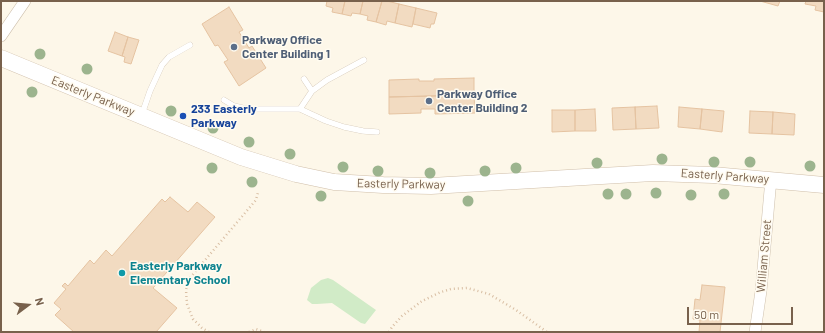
<!DOCTYPE html>
<html>
<head>
<meta charset="utf-8">
<style>
	body { margin:0 }
	#map { position:relative; width:825px; height:333px; overflow:hidden; background:#fdf7e9; font-family:Barlow,sans-serif }
	canvas { display:block }
	.frame { position:absolute; inset:0; border:2px solid #78614c; pointer-events:none }
	.north { position:absolute; left:8px; top:285px; width:40px; height:40px; -webkit-text-stroke:3px #fffbf0; paint-order:stroke; rotate:74deg; font-size:11px; font-weight:700; line-height:16px; text-align:center; color:#78614c }
	.north::after { content:''; display:block; margin:auto; width:14px; height:18px; background:#78614c; clip-path:polygon(50% 0,100% 100%,50% 72%,0 100%) }
	.scale { position:absolute; left:687px; top:307px; width:106px; height:18px; box-sizing:border-box; border:2px solid #78614c; border-top:0; padding-left:5px; font-size:12px; line-height:14px; white-space:nowrap; color:#78614c; -webkit-text-stroke:3px #fffbf0; paint-order:stroke }
</style>
</head>
<body>
<div id="map">
<canvas width="825" height="333"></canvas>
<div class="frame"></div>
<div class="north">N</div>
<div class="scale">50 m</div>
</div>
<script>
const ctx = document.querySelector('canvas').getContext('2d');
ctx.lineJoin = 'round';
function fill(path, color) { ctx.fillStyle = color; ctx.fill(path, 'evenodd'); }
const toPath = rows => new Path2D(rows.map(r => 'M' + r).join(''));
function stroke(path, color, width, dash) { ctx.strokeStyle = color; ctx.lineWidth = width; ctx.lineCap = dash ? 'butt' : 'round'; ctx.setLineDash(dash || []); ctx.stroke(path); }
function label(font, color, halo, rows, align = 'center') {
  ctx.font = font + ' Barlow,sans-serif'; ctx.lineWidth = 3; ctx.setLineDash([]); ctx.textBaseline = 'middle'; ctx.strokeStyle = halo; ctx.fillStyle = color; for (const [text, x, y, turn = 0] of rows) {
    ctx.save(); ctx.translate(x, y); ctx.rotate((+turn || 0) * Math.PI / 180); ctx.textAlign = isNaN(turn) ? turn : align; if (halo) ctx.strokeText(text, 0, 0); ctx.fillText(text, 0, 0); ctx.restore();
  }
}
fill(toPath([
	[328,278,333,280,376,310,365,324,361,323,332,303,317,304,312,304,307,300,311,288,321,280]
]), '#d1ebc7');
const building = toPath([
	[327,1,345,1,342,14,332,12,333,8,326,6,327,1],
	[345,1,363,1,360,14,352,13,351,16,342,14,345,1],
	[363,1,382,1,376,22,367,20,368,16,360,14,363,1],
	[382,1,387,1,399,4,395,23,387,21,386,25,376,22,382,1],
	[760,1,780,1,778,6,760,1],
	[806,1,824,1,824,12,815,10,816,6,805,4,806,1],
	[399,4,416,8,412,27,395,23,399,4],
	[229,7,243,30,239,32,249,48,252,46,266,68,239,86,224,62,228,60,218,45,215,46,202,24,229,7],
	[416,8,437,13,434,24,431,24,430,28,413,24,416,8],
	[115,32,128,37,122,56,108,51,115,32],
	[128,37,139,40,131,64,124,62,125,57,122,56,128,37],
	[474,78,474,95,389,97,389,80,419,79,419,81,434,81,434,79,474,78],
	[474,95,475,113,435,114,435,109,421,109,421,113,389,114,389,97,474,95],
	[657,106,659,128,636,129,635,107,657,106],
	[635,107,636,129,613,130,612,108,635,107],
	[679,107,702,109,700,129,678,127,679,107],
	[595,109,596,131,575,131,575,110,595,109],
	[702,109,724,111,722,132,700,129,702,109],
	[552,110,575,110,575,131,552,132,552,110],
	[750,111,773,112,772,134,749,133,750,111],
	[773,112,795,114,794,135,772,134,773,112],
	[170,197,188,212,197,202,215,217,153,288,177,308,156,332,74,332,55,315,61,309,54,303,66,289,62,286,65,283,68,286,90,260,94,264,106,250,112,256,162,199,165,202,170,197],
	[702,285,725,287,720,332,699,332,700,320,693,319,695,299,700,300,702,285]
]);
fill(building, '#f2dbc1');
stroke(building, '#e5c3a1', 1);
const service = toPath([
	[304,79,312,91],
	[224,100,234,106,247,109,300,109,312,91,327,80,364,60],
	[300,109,326,121,344,127,363,131,377,132],
	[142,114,150,91,162,65,169,57,190,45]
]);
const minor = toPath([
	[1,36,25,1],
	[755,332,761,291,771,179]
]);
const secondary = toPath([
	[1,58,241,157,296,174,334,182,383,185,431,186,653,173,713,175,824,185]
]);
stroke(service, '#cdbfac', 6);
stroke(minor, '#cdbfac', 12);
stroke(secondary, '#d0bfaa', 17);
stroke(toPath([
	[209,332,202,328,193,319,187,304,186,290,189,279,256,200,258,192],
	[249,332,256,329,264,332],
	[389,332,392,327,402,316,422,301,441,292,451,289,467,288,489,294,516,310,547,332]
]), '#d8bea3', 2.5, [1, 3]);
stroke(service, '#fff', 5.5);
stroke(minor, '#fff', 11);
stroke(secondary, '#fff', 16);
ctx.fillStyle = '#9cb48e';
for (const [x, y] of [
	[40,54],
	[87,69],
	[32,92],
	[171,111],
	[213,128],
	[249,142],
	[290,154],
	[662,159],
	[714,162],
	[750,162],
	[597,163],
	[810,166],
	[343,167],
	[212,168],
	[516,168],
	[378,171],
	[485,171],
	[430,173],
	[252,182],
	[656,193],
	[608,194],
	[626,194],
	[724,194],
	[691,195],
	[321,196],
	[468,201]
]) { ctx.beginPath(); ctx.arc(x, y, 5.5, 0, 2 * Math.PI); ctx.fill(); }
for (const [x, y, r, color] of [
	[234,47,4,"#5c6f8a"],
	[429,101,4,"#5c6f8a"],
	[183,116,4,"#1a4fb4"],
	[122,273,4,"#0f9aa8"]
]) { const dot = new Path2D(); dot.arc(x, y, r, 0, 2 * Math.PI); ctx.fillStyle = color; ctx.fill(dot); stroke(dot, '#fffbf0', 1.5); }
label('bold 12px', '#4e5e75', '#fffbf0', [
	["Parkway Office",242,40],
	["Center Building 1",242,54],
	["Parkway Office",437,94],
	["Center Building 2",437,108]
], 'left');
label('12px', '#78614c', '#fffbf0', [
	["Easterly Parkway",93,96,22],
	["Easterly Parkway",725,176,4],
	["Easterly Parkway",401,184,1],
	["William Street",764,256,-85]
]);
label('bold 12px', '#164399', '#fffbf0', [
	["233 Easterly",191,109],
	["Parkway",191,123]
], 'left');
label('bold 12px', '#0d838f', '#fffbf0', [
	["Easterly Parkway",130,266],
	["Elementary School",130,280]
], 'left');
</script>
</body>
</html>
